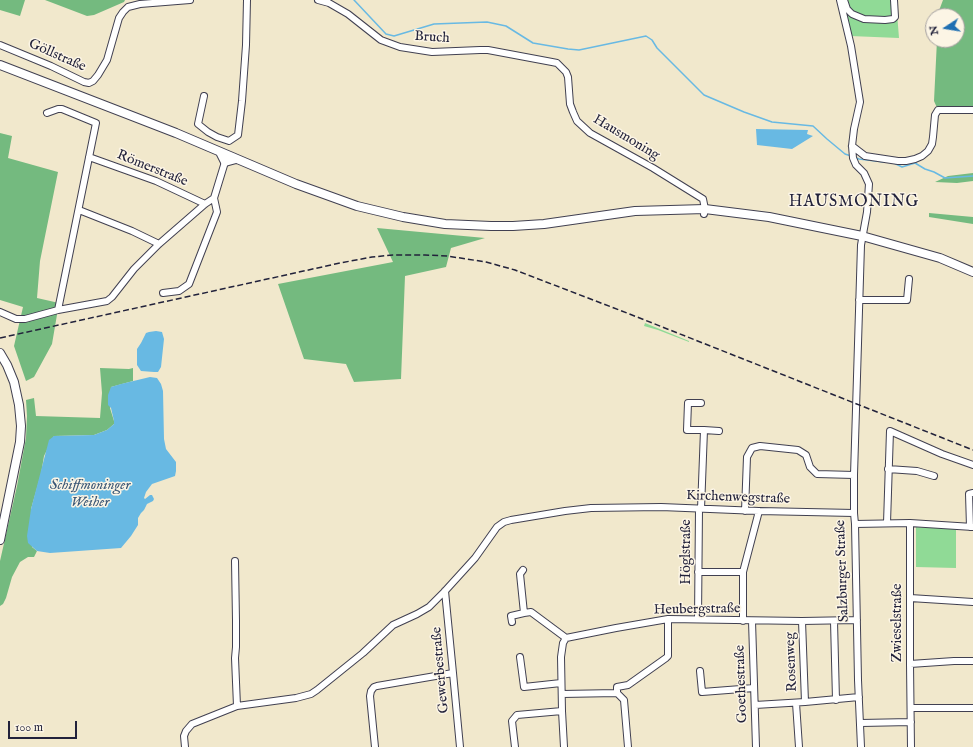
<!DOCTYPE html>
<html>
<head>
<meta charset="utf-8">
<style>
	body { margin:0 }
	#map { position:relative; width:973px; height:747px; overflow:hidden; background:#f1e8cc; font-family:"IM FELL English",serif }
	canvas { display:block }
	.north { position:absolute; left:925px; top:8px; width:40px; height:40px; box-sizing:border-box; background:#fcf5e5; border:1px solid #a5a1a1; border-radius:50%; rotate:258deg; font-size:11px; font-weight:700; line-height:16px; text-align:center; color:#22223b }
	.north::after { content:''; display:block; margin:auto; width:14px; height:18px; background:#1f6fb2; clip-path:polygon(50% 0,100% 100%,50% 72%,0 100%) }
	.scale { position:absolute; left:8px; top:721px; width:69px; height:18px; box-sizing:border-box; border:2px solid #22223b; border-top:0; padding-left:5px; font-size:12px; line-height:14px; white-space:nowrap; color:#22223b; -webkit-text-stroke:3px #fcf5e5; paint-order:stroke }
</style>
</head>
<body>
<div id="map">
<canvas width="973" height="747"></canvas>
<div class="north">N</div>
<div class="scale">100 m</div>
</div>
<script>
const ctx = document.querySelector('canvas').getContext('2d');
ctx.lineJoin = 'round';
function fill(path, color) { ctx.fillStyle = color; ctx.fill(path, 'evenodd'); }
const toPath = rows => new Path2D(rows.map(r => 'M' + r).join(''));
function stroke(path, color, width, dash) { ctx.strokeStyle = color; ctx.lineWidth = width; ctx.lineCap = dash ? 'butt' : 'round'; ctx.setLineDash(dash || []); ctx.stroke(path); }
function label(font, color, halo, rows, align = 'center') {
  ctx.font = font + ' "IM FELL English",serif'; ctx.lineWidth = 3; ctx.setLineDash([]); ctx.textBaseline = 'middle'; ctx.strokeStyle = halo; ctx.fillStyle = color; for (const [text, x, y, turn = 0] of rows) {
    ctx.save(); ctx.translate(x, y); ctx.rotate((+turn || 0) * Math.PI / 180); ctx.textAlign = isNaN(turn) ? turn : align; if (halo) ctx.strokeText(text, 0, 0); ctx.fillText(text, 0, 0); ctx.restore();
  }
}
fill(toPath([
	[844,0,896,0,899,38,850,36,844,4],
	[645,323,689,341,689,342,658,330,644,326],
	[916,527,956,529,956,568,916,567]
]), '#90da96');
fill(toPath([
	[0,0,25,0,20,16,0,10],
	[45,0,125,0,124,2,94,15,87,16],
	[943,0,973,0,973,110,938,110,934,101,937,40,957,40,957,16,937,16],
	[0,133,12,136,8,158,58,172,40,261,37,298,59,303,52,344,34,377,26,381,14,346,23,307,0,300],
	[973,173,973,181,957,183,935,182,948,176],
	[929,213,973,217,973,224,929,217],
	[377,228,485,238,451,248,446,267,405,276,401,379,354,382,346,364,304,359,278,284,393,262],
	[100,368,129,369,133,368,133,381,111,387,110,408,114,421,114,424,107,430,94,435,54,436,44,456,41,474,31,509,32,547,37,551,34,557,28,557,20,562,12,577,6,598,3,604,0,606,0,561,17,486,26,438,27,416,26,400,34,398,36,416,100,418,102,393]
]), '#74ba7f');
fill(toPath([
	[756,129,808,130,807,134,813,136,792,149,757,145],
	[156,331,162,332,164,339,161,367,158,372,154,372,141,371,137,365,137,349,141,343,146,333,149,332],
	[150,377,157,378,161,384,163,391,164,439,166,449,176,462,176,471,175,476,152,484,146,492,144,498,145,499,150,495,152,495,154,499,153,501,147,504,144,510,141,513,138,518,138,525,131,536,121,548,50,553,37,551,28,543,27,536,31,509,49,440,54,436,94,435,107,430,114,424,114,421,111,408,108,405,108,395,111,387,121,384]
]), '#68b9e3');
stroke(toPath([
	[354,0,386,34,394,36,434,24,487,22,506,26,533,43,568,49,579,50,646,36,652,40,657,48,704,95,744,112,772,122,813,126,827,139,845,154,851,156],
	[854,157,859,159,884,162],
	[894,163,902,167,915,163,925,169,934,172,945,178,973,176]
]), '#68b9e3', 1.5);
const minor = toPath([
	[318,0,329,3,348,14,381,40,400,47,432,52,480,50,488,50,552,62,557,63,566,72,568,77,570,104,573,112,577,121,590,133,653,168,703,199,705,209,704,214],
	[840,0,851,46,860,102,854,129,852,146,853,158,856,165,864,173,869,184,867,212,861,245,854,475,854,513,855,524,858,680,861,747],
	[844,0,847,9,852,14,864,19,885,20,893,19,895,17,894,0],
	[0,45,51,66,84,82,89,83,93,81,98,75,107,60,119,18,123,12,128,7,140,4,190,0],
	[204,96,198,124,208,132,217,137,229,141,238,135,242,101,246,45,247,0],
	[47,113,58,109,62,109,96,123,58,310,107,301,112,297,134,269,159,244,205,204,214,198,225,162],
	[852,146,865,156,898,161,906,161,915,159,922,156,928,151,932,144,933,137,935,115,938,110,973,110],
	[89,157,156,181,205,204],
	[79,210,132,231,159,244],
	[163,293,179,291,189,284,217,212,214,198],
	[859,300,907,300,909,279],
	[0,312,16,319,25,319,58,310],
	[701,403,688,403,687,430,704,430,701,509],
	[704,430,719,431],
	[888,469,917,471,934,476],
	[745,511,747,457,752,448,760,446,798,450,806,455,810,467,817,474,854,475],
	[887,523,890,431,942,454,973,465],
	[910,523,910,664,911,747],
	[855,524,910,523,973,527],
	[970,527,969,494,973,493],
	[235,561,236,621,236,647,235,658,237,706],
	[523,570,520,574,524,613,531,612,566,638],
	[698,572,743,572],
	[445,591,453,673,460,747],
	[910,598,973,602],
	[698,619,699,509],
	[743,621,743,572,759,511],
	[752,621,756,747],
	[802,621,805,702],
	[834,621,836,700],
	[512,622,511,616,524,613],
	[520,657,524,687,561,683],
	[910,664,954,661,973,661],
	[700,671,702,692,754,688],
	[617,693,617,687,628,685,666,658,668,656,668,619],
	[562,694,617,693,624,700,628,747],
	[796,703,799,747],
	[755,705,805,702,859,697],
	[911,708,973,708],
	[861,723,911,722],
	[185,747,184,736,186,731,192,724,237,706,296,698,311,694,317,690,363,653,393,625,417,614,429,607,445,591,475,558,497,527,504,522,511,520,565,511,591,508,661,507,759,511,854,513],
	[375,747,370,696,371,691,374,687,377,686,453,673],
	[515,747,512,721,517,715,562,711],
	[564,747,562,711,561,657,563,643,566,638,616,628,668,619,802,621,857,620]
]);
const major = toPath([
	[0,65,176,133,296,184,357,206,403,217,445,224,491,226,513,226,544,224,635,211,705,209,769,217,862,236,940,258,973,272],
	[220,152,225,162,236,159],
	[0,353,7,365,14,382,19,405,21,426,20,442,0,540]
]);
stroke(minor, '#414051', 8);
stroke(major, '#414051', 10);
stroke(minor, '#fff', 6);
stroke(major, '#fff', 8);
stroke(toPath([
	[0,338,340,263,372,257,393,255,425,255,447,256,486,262,515,270,627,313,973,450]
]), '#22223b', 1.5, [6, 3]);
label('14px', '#22223b', '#fcf5e5', [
	["Bruch",432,38,4],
	["Göllstraße",57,56,24],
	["Hausmoning",626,138,31],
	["Römerstraße",152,169,22],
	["Kirchenwegstraße",738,498,2],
	["Höglstraße",687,552,-90],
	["Salzburger Straße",843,571,-92],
	["Heubergstraße",697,610,-1],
	["Zwieselstraße",898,623,-90],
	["Rosenweg",792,662,-92],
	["Gewerbestraße",441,670,-95],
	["Goethestraße",742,684,-92]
]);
label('italic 15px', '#3a5776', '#fcf5e5', [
	["Schiffmoninger",90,486],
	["Weiher",90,503]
]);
ctx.letterSpacing = '1px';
label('16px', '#22223b', '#fcf5e5', [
	["HAUSMONING",854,203]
]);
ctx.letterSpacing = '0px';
</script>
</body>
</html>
